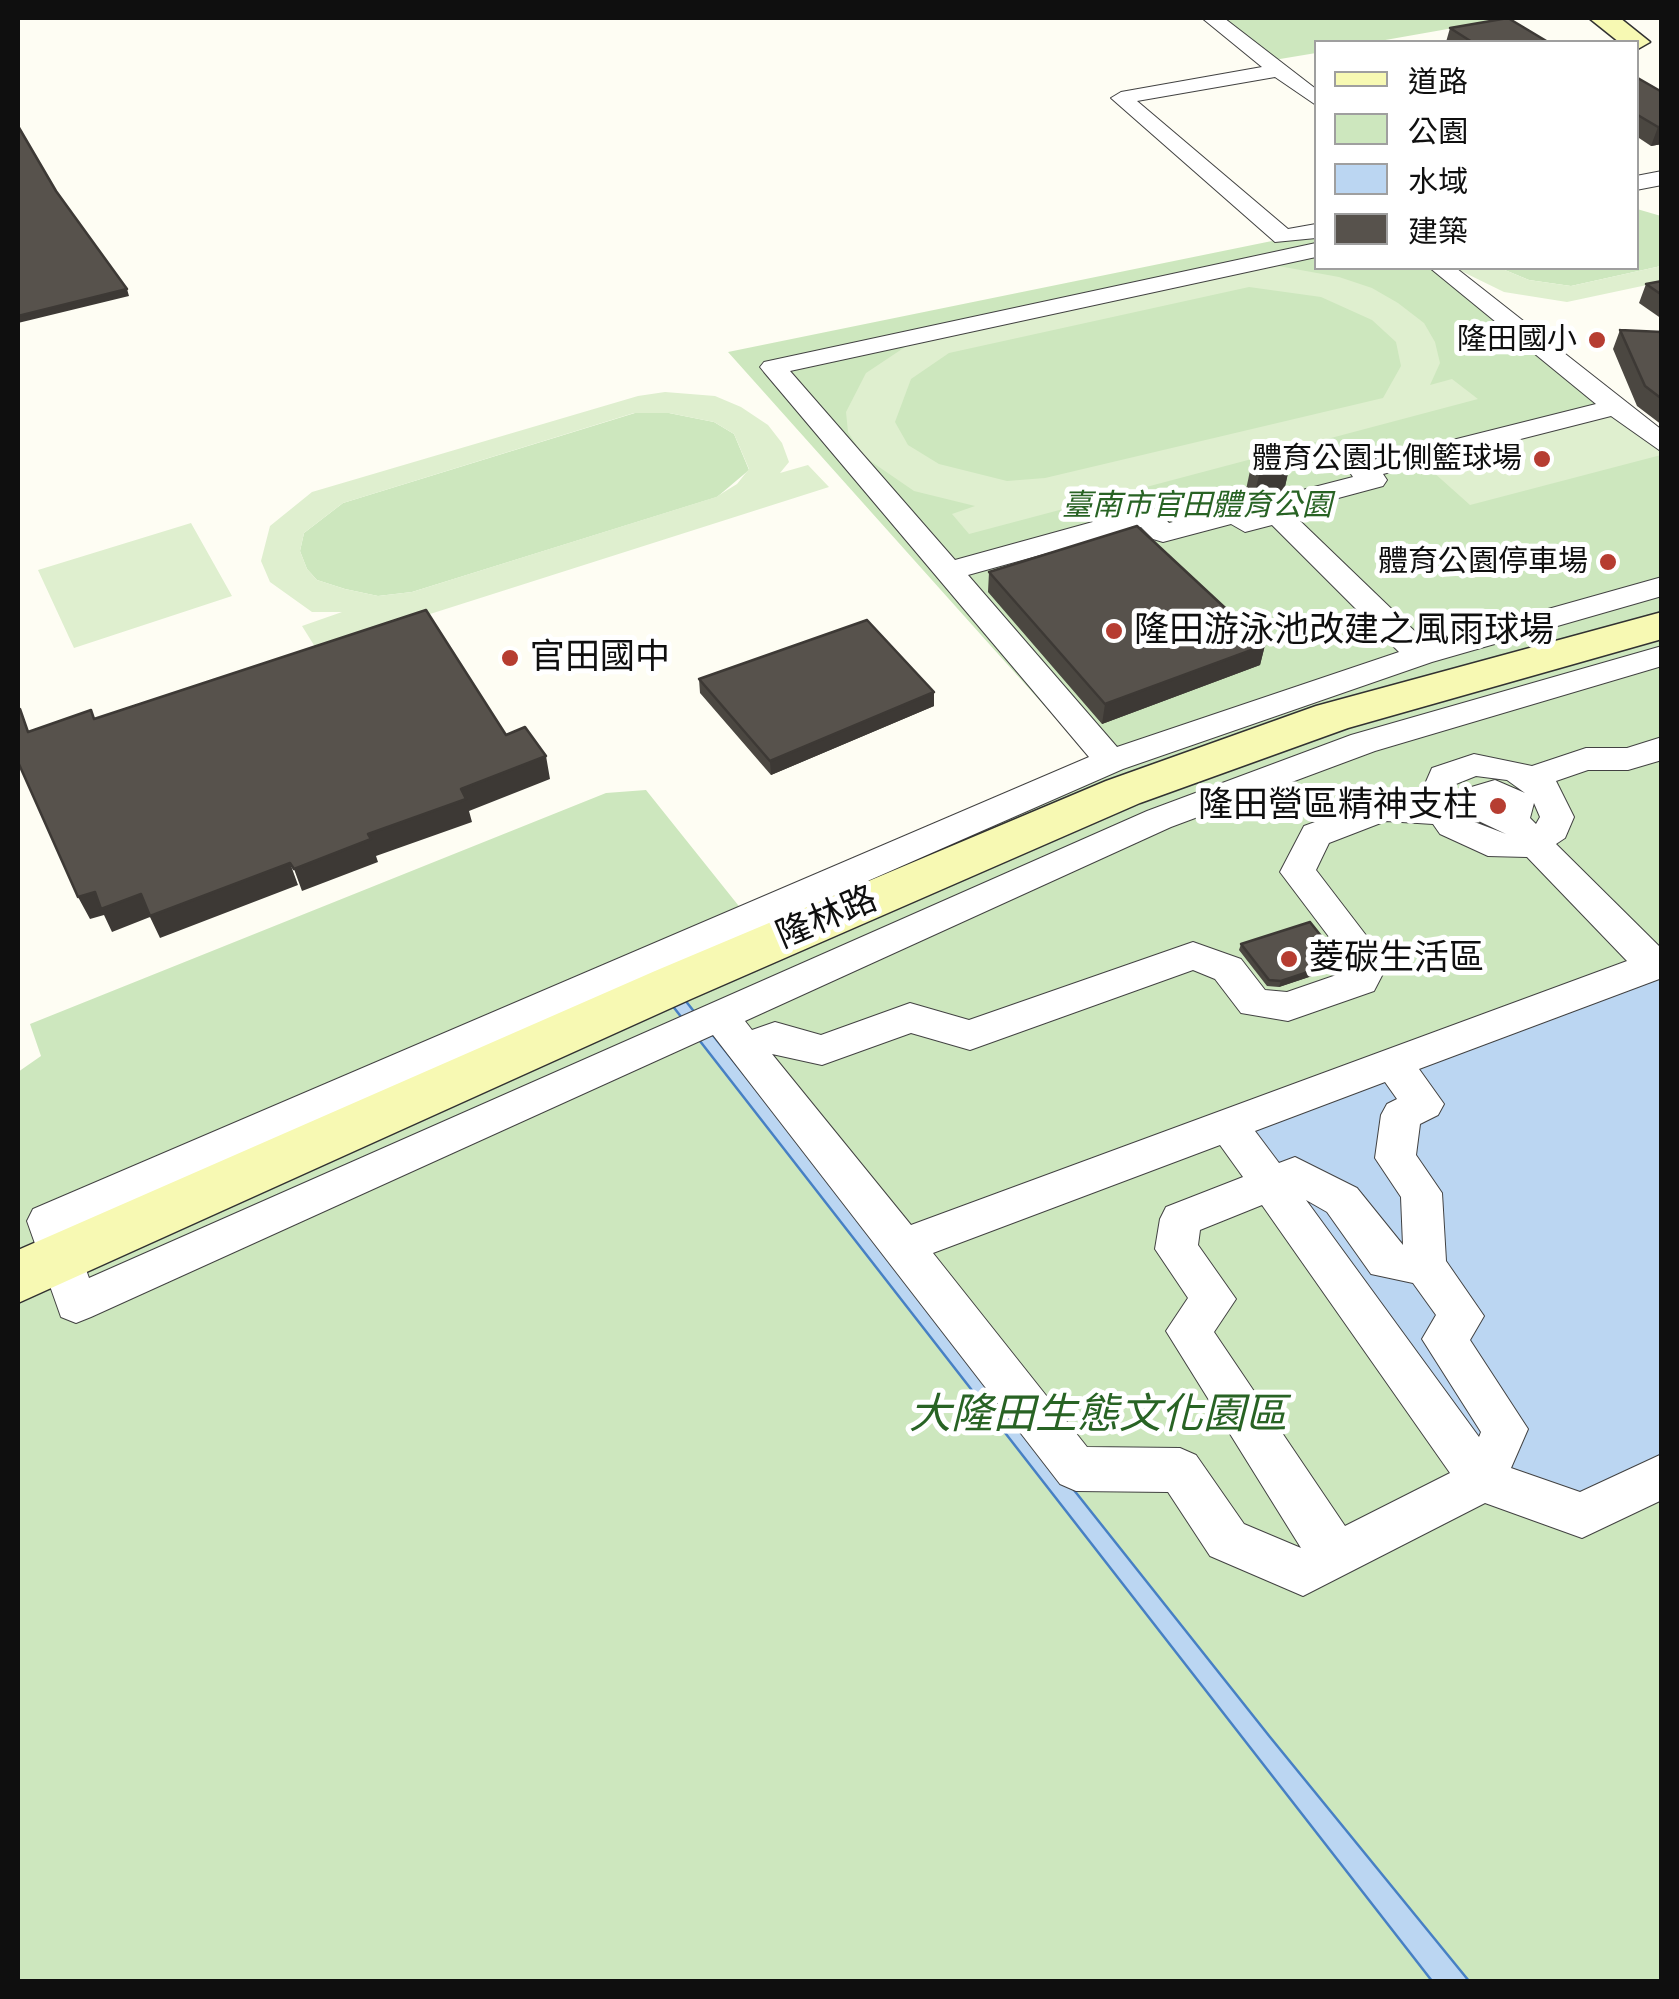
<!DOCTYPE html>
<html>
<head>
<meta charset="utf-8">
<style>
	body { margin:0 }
	#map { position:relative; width:1679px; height:1999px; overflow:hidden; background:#fefdf3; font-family:Lora,"Noto Sans TC",serif }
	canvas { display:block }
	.frame { position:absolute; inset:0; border:20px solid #0f0f0f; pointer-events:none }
	.legend { position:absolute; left:1314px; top:40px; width:325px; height:230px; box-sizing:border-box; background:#fff; border:2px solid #9f9f9f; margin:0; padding:12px 18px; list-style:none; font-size:30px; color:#0f0f0f }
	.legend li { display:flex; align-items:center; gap:20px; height:50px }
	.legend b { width:50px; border:2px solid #9f9f9f }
</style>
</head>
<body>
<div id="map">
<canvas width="1679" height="1999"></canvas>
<div class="frame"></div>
<ul class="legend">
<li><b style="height:12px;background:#f7f9b3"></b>道路</li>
<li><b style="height:28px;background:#cde7be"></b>公園</li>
<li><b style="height:28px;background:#bbd6f2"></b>水域</li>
<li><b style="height:28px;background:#57524c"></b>建築</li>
</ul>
</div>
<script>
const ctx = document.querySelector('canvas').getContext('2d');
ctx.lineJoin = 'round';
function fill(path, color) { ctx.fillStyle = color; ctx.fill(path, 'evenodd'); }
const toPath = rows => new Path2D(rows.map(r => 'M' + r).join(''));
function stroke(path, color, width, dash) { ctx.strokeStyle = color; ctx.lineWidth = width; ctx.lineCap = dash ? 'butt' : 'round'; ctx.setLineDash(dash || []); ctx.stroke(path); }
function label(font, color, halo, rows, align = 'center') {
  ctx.font = font + ' Lora,"Noto Sans TC",serif'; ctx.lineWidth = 10; ctx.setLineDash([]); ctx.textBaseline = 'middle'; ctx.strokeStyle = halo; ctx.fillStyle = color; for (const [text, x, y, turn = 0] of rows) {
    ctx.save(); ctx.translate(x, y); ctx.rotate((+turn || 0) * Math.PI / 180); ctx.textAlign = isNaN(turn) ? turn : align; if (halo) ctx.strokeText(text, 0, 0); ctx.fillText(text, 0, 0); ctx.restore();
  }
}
fill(toPath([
	[1219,18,1510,18,1374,42,1316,42,1316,53,1274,60],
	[1637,209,1661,216,1661,266,1571,286,1529,280,1500,268,1636,268],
	[1316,232,1316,268,1442,268,1661,444,1661,1981,18,1981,18,1072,41,1056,30,1024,606,793,646,790,742,910,1092,759,728,352],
	[635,413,669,413,714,422,734,434,749,470,717,497,412,592,378,596,345,589,317,580,307,569,300,551,304,533,343,503]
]), '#cde7be');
fill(toPath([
	[1273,265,1339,277,1372,288,1398,303,1424,323,1435,342,1440,363,1430,385,1452,379,1478,399,969,534,952,514,975,506,914,491,863,456,848,432,846,412,866,373,908,345],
	[1249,287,1321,297,1372,320,1396,342,1401,366,1383,398,1045,478,1007,481,939,464,908,445,895,422,911,379,949,353],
	[1661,266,1661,282,1567,302,1504,292,1455,268,1500,268,1529,280,1571,286],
	[665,392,715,396,741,407,768,425,782,443,789,462,780,473,808,465,829,487,317,650,302,626,342,612,312,612,270,582,261,561,270,526,312,492,638,396],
	[634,413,669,413,714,422,734,434,749,469,737,484,716,497,412,592,378,596,345,589,317,580,307,569,300,551,304,533,343,503],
	[1621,412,1661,444,1661,455,1470,505,1423,463],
	[191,523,232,596,74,648,38,570]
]), '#dfefcf');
const water = toPath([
	[1661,963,1661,1476,1582,1515,1483,1480,1227,1123,1661,963],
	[673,985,1270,1737,1469,1981,1432,1981,661,991,673,985]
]);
fill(water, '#bbd6f2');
stroke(water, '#4780c4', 2.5);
const street = toPath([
	[1202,18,1224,18,1316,89,1316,105,1275,77,1137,101,1288,229,1316,224,1316,238,1275,242,1111,98,1121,92,1262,67,1202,18],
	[1662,171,1662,185,1636,190,1636,176,1662,171],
	[1316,243,1316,257,790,371,955,560,1147,507,1157,510,1169,523,1237,505,1251,513,1285,503,1287,494,1353,477,1349,471,1353,465,1596,404,1430,268,1456,268,1662,430,1662,452,1611,416,1383,474,1387,480,1383,486,1316,504,1314,513,1297,518,1427,643,1662,577,1662,596,1432,662,1123,769,72,1230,89,1278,1147,811,1351,735,1662,646,1662,666,1375,751,1171,827,745,1021,752,1030,775,1022,821,1035,910,1003,969,1020,1193,942,1241,959,1265,990,1287,992,1348,971,1351,966,1280,872,1304,826,1383,797,1418,800,1432,768,1474,754,1532,766,1586,748,1627,748,1662,737,1662,760,1628,770,1588,770,1556,781,1574,817,1565,838,1556,844,1662,949,1662,978,1419,1069,1444,1104,1438,1115,1420,1124,1416,1155,1442,1193,1446,1261,1484,1316,1470,1340,1528,1429,1511,1468,1580,1492,1662,1454,1662,1500,1582,1538,1485,1503,1303,1596,1210,1556,1168,1492,1076,1491,1060,1484,713,1035,91,1317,76,1323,61,1317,27,1221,33,1209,1089,757,764,372,760,367,764,362,1316,243],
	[1231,524,1245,532,1272,525,1399,652,1117,747,968,575,1141,527,1153,539,1163,542,1231,524],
	[1476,776,1507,780,1525,793,1495,780,1468,788,1463,796,1468,816,1506,834,1464,818,1452,799,1456,784,1476,776],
	[1534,803,1540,817,1536,824,1530,818,1534,803],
	[1386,821,1433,824,1440,834,1488,856,1527,857,1627,961,911,1225,772,1054,822,1065,911,1033,970,1050,1193,970,1215,979,1241,1013,1288,1021,1374,991,1388,964,1316,870,1329,843,1386,821],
	[1385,1082,1397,1099,1387,1104,1381,1115,1375,1158,1401,1197,1403,1245,1357,1188,1295,1157,1279,1163,1255,1131,1385,1082],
	[1220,1145,1243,1177,1166,1207,1160,1219,1155,1249,1188,1298,1166,1331,1301,1548,1244,1524,1196,1455,1180,1448,1087,1447,933,1253,1220,1145],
	[1306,1200,1327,1212,1371,1274,1413,1283,1436,1315,1422,1339,1481,1432,1479,1437,1306,1200],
	[1262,1205,1450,1473,1345,1526,1214,1332,1236,1299,1198,1245,1200,1230,1262,1205]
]);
const secondary = toPath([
	[1589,18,1620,18,1650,42,1636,50,1636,42,1619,42,1589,18],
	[1662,612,1662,639,1348,728,1140,803,691,999,18,1303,18,1250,655,971,1106,781,1316,706,1662,612]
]);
stroke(street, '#424242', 2);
stroke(secondary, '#313131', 3);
fill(street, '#fff');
fill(secondary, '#f7f9b3');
fill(toPath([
	[1450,28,1548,42,1446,42],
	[1636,77,1662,92,1662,144,1651,146,1636,136],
	[1662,281,1662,319,1639,303,1646,284],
	[1620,330,1662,332,1662,425,1637,406,1613,349],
	[1292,456,1282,500,1251,509,1243,504,1251,466],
	[989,572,1265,645,1260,665,1102,724,988,592],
	[699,679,934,692,934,706,771,775,700,693],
	[1241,944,1341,961,1339,967,1279,987,1267,986,1239,950]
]), '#4b4741');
fill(toPath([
	[1658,127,1662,127,1662,144,1651,146],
	[127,289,129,296,18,323,18,316],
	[1290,463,1282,500,1251,509,1260,471],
	[1265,645,1260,665,1102,724,1105,704],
	[934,692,934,706,771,775,770,761],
	[546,756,550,779,469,811,472,822,376,856,378,862,302,891,294,869,461,789],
	[290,863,298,885,160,938,150,917,112,932,104,915,90,919,78,897,95,892,141,894],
	[1341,961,1339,967,1279,987,1281,981]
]), '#3d3935');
const building = toPath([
	[1508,18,1548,42,1472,42,1450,28,1508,18],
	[1636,77,1662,92,1662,127,1658,127,1636,114,1636,77],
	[18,126,56,191,127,289,18,316,18,126],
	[1662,281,1662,295,1646,284,1662,281],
	[1620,330,1662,332,1662,399,1645,386,1620,330],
	[1292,456,1290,463,1260,471,1251,466,1292,456],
	[1137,526,1265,645,1105,704,989,572,1137,526],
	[426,610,506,735,525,727,546,756,461,789,466,799,368,834,371,839,294,869,290,863,150,916,141,894,101,909,95,892,78,897,18,762,18,710,20,709,28,732,91,710,94,719,426,610],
	[867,620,934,692,770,761,699,679,867,620],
	[1310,922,1341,961,1281,981,1269,980,1241,944,1310,922]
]);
fill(building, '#57524c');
stroke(building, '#3d3935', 2.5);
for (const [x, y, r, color] of [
	[1597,340,10,"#b63d31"],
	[1542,459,10,"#b63d31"],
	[1608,562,10,"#b63d31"],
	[1114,631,10,"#b63d31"],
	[510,658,10,"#b63d31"],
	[1498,806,10,"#b63d31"],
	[1289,959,10,"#b63d31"]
]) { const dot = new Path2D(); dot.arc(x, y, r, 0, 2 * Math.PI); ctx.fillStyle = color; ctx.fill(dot); stroke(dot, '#fff', 4); }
label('30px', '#0f0f0f', '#fff', [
	["隆田國小",1577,340],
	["體育公園北側籃球場",1522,459],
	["體育公園停車場",1588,562]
], 'right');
label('italic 30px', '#286324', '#fff', [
	["臺南市官田體育公園",1197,506]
]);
label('35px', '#0f0f0f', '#fff', [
	["隆田游泳池改建之風雨球場",1134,631],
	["官田國中",530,658],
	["隆田營區精神支柱",1478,806,"right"],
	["菱碳生活區",1309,959]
], 'left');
label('35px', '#0f0f0f', '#fff', [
	["隆林路",827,918,-23]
]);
label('italic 42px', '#286324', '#fff', [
	["大隆田生態文化園區",1098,1416]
]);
</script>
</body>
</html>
